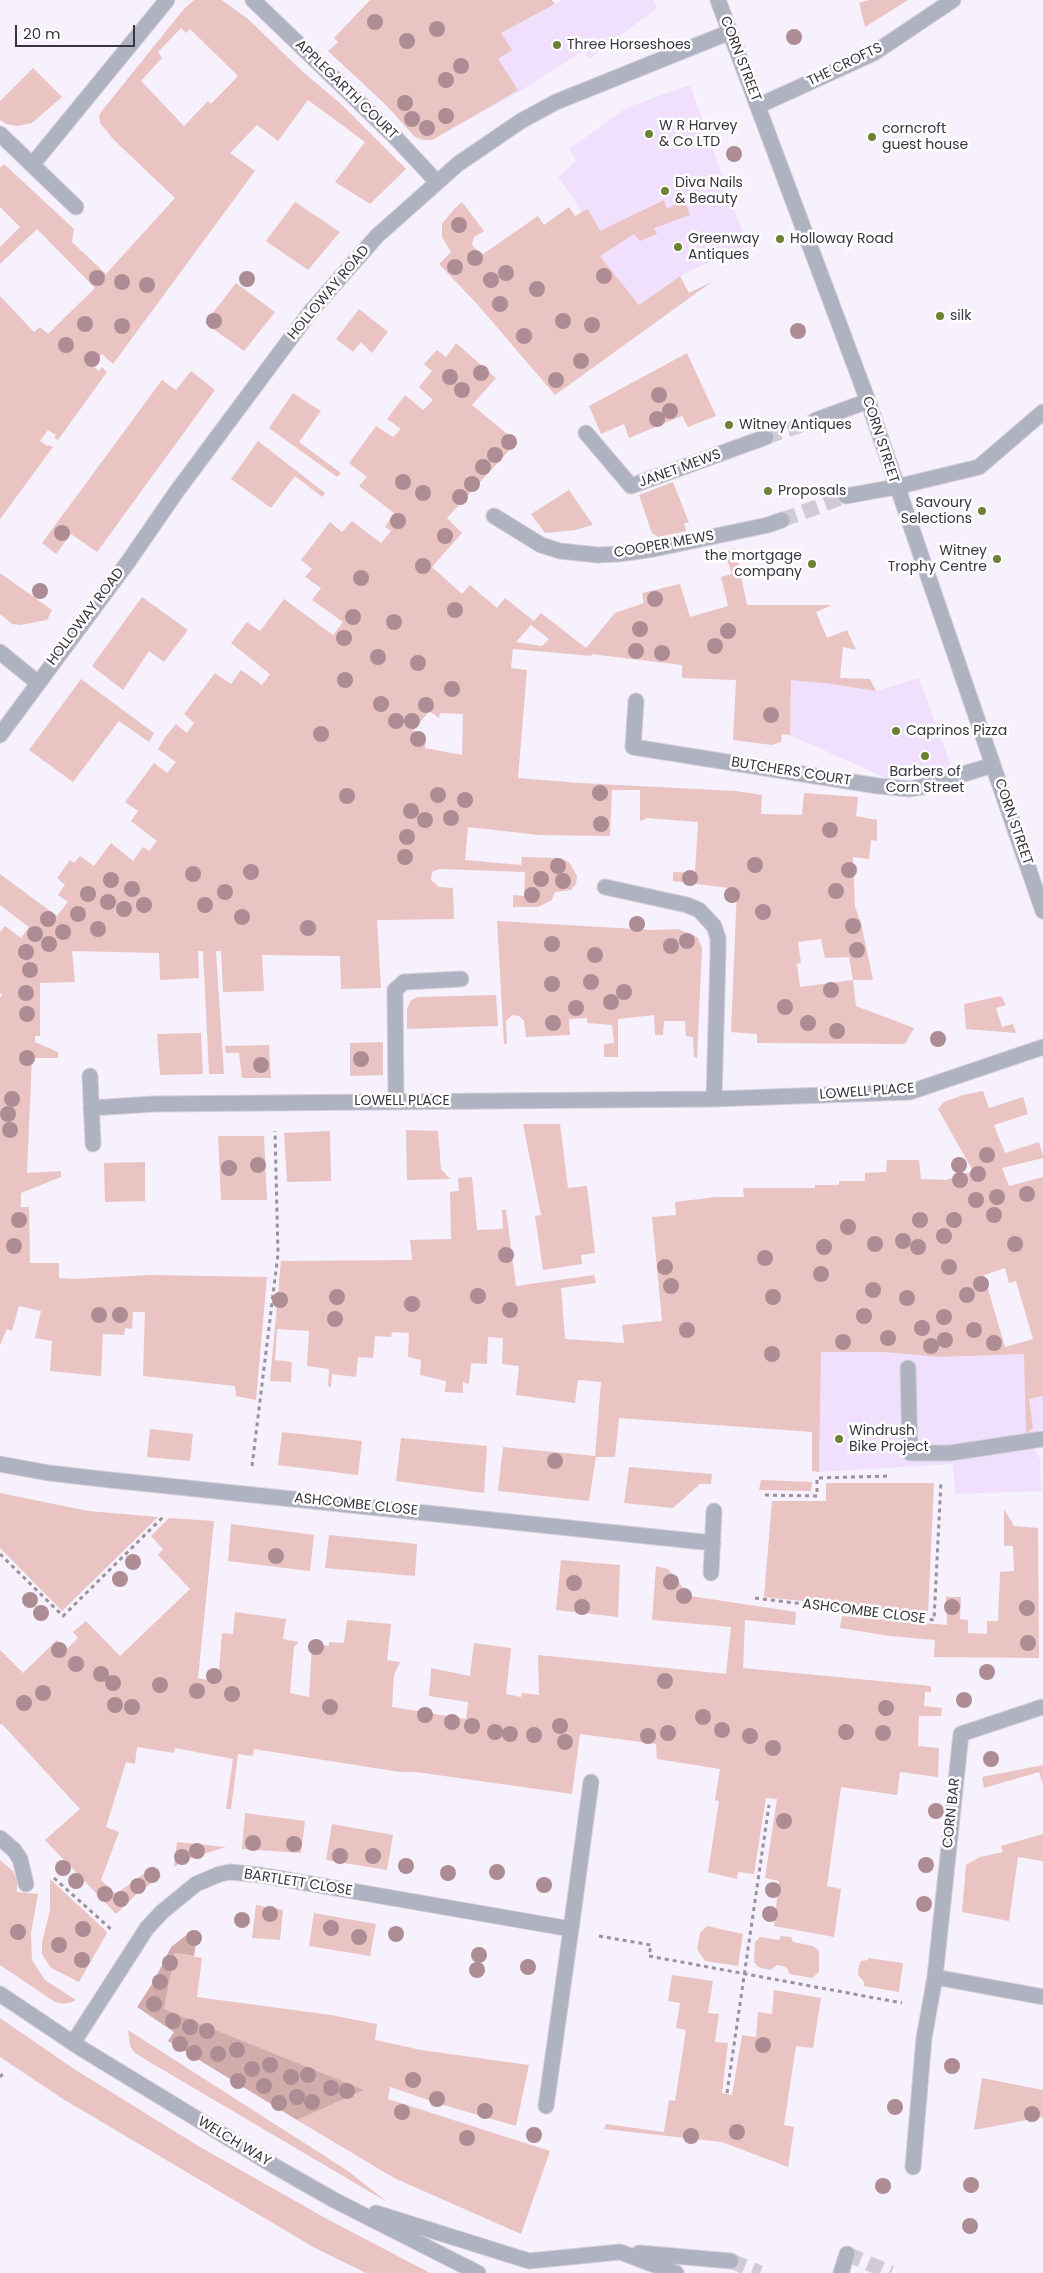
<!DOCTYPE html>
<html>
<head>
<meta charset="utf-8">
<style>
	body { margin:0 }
	#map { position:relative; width:1043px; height:2273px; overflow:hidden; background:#f7f0fd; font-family:Poppins,sans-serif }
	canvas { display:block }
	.scale { position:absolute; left:15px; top:25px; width:120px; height:22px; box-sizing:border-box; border:2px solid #39343d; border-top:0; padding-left:6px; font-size:15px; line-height:18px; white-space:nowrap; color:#39343d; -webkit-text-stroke:4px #fff; paint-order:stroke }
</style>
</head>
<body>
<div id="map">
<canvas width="1043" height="2273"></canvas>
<div class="scale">20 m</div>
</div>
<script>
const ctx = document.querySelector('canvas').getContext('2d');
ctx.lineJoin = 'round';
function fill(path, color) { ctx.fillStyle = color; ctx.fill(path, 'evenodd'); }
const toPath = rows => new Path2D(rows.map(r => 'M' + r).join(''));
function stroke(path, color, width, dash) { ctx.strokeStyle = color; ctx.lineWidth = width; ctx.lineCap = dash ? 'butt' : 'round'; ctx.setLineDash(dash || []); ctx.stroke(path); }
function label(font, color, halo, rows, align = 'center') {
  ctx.font = font + ' Poppins,sans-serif'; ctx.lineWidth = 5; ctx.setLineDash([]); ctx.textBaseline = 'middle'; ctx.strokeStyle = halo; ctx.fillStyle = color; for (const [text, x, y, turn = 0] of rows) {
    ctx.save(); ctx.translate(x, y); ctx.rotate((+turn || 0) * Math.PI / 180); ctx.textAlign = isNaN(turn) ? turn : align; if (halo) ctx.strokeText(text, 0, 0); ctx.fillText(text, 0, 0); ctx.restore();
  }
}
fill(toPath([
	[563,0,654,0,657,8,589,59,583,51,519,92,441,135,432,140,424,140,415,137,501,33],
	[690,85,748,247,739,248,680,276,639,305,600,256,575,199,558,178,576,161,569,149,628,107],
	[919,678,951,766,910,779,909,776,890,780,790,735,791,680,832,684,876,691],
	[821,1352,882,1352,940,1357,1024,1354,1043,1380,1043,1429,1026,1434,1040,1459,1042,1491,955,1494,953,1464,819,1472]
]), '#f0e0fd');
fill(toPath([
	[194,0,222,0,248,19,303,72,341,104,406,169,370,204,335,182,365,142,308,100,278,141,257,125,230,153,255,171,113,364,102,354,93,366,99,371,102,367,107,372,58,440,54,438,56,435,48,430,40,441,47,446,49,445,53,447,0,519,0,296,34,332,40,327,48,334,95,288,37,229,0,264,0,247,20,227,0,207,0,168,4,164,74,229,72,242,106,274,175,198,114,140,100,123,99,117,101,112,183,10],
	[181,28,186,33,190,29,238,76,211,104,208,101,184,126,141,81,162,58,158,52],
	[370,0,552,0,555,4,501,33,512,50,498,59,518,90,441,135,432,140,424,140,415,137,385,104,328,51,338,42,334,38],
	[869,0,908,0,865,27,859,3],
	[33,68,62,97,32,123,17,126,6,124,0,120,0,101],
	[664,200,667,209,684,200,690,215,654,228,657,234,640,241,634,234,600,256,639,305,680,276,689,293,713,281,555,395,477,304,439,264,451,252,442,237,442,224,455,208,462,202,484,231,474,237,472,245,478,252,483,254,538,216,544,225,569,207,575,216,588,209,600,231],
	[295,202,340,232,308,270,266,241],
	[236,283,275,312,244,351,205,323],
	[359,309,388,332,372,353,361,342,353,352,336,339],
	[456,343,496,378,472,405,517,442,447,518,462,533,432,567,462,594,470,585,497,608,505,598,534,621,541,613,586,648,615,613,644,603,642,593,680,584,690,617,728,606,721,577,732,574,725,553,735,548,747,605,832,605,816,612,827,638,847,630,856,650,843,647,840,678,870,679,876,691,832,684,791,680,790,735,782,734,781,742,772,745,733,740,736,680,682,678,682,665,591,654,592,656,513,649,511,668,527,670,518,778,580,783,736,791,762,795,761,814,802,815,804,793,858,797,856,816,877,820,877,841,871,840,869,859,853,857,855,907,861,923,873,980,853,980,856,1006,914,1028,905,1044,757,1043,757,1034,731,1032,737,889,673,881,673,872,695,873,698,822,647,818,640,821,640,790,612,790,610,836,539,835,468,827,465,860,521,865,522,857,558,858,569,862,577,876,576,884,571,890,555,892,552,900,538,907,513,907,513,895,524,896,525,872,440,869,432,872,431,880,439,887,453,888,454,919,377,920,381,988,341,989,340,956,262,955,264,991,223,992,221,951,216,951,224,1074,209,1074,203,951,198,951,199,978,160,980,159,953,72,951,75,982,40,983,40,1036,35,1036,35,1042,58,1052,58,1058,32,1058,27,1173,61,1171,61,1177,21,1193,21,1207,29,1207,30,1263,59,1263,59,1278,73,1279,149,1275,267,1277,256,1400,236,1396,235,1386,143,1376,145,1312,133,1312,132,1329,125,1328,124,1335,103,1334,101,1376,50,1371,52,1341,35,1338,41,1311,19,1306,12,1331,7,1329,0,1345,0,998,2,995,0,993,0,932,5,926,21,938,29,927,0,905,0,874,57,916,68,902,58,895,65,885,57,878,70,860,74,863,80,856,94,866,111,843,133,861,143,847,149,851,157,841,131,821,138,811,125,802,154,763,167,773,176,762,158,749,166,736,176,724,187,733,194,723,184,714,215,673,231,684,241,670,262,685,270,674,231,643,247,622,260,631,284,599,333,635,343,622,312,600,321,588,305,577,312,569,301,560,330,522,342,532,352,521,381,543,391,531,385,527,394,513,359,486,367,477,349,463,376,426,393,437,401,429,387,419,405,395,423,410,433,400,419,387,432,371,424,364,437,350,446,357],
	[531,625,549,639,542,646,516,642],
	[429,711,439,718,440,713,463,714,462,755,425,748,426,739,413,731],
	[821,939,825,958,849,957,853,980,800,987,797,964,801,963,798,942],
	[687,353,716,416,688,427,682,416,629,438,624,424,601,434,589,406],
	[191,371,215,390,97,552,71,534,56,554,42,543,162,380,176,390],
	[293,393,321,411,299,442,341,473,337,477,269,428],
	[258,441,325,493,322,497,295,476,271,508,231,479],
	[673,482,689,523,684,523,686,531,658,537,652,533,639,495],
	[569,490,593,525,575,530,545,533,531,514],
	[0,573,52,610,47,620,20,625,12,624,0,614],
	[142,597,188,630,164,662,149,651,123,690,92,666],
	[81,679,154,733,149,742,119,721,73,782,29,750],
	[497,921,653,930,678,929,693,935,698,938,702,948,697,1058,694,1057,693,1037,686,1036,685,1021,664,1021,663,1035,655,1035,654,1015,618,1019,618,1057,604,1057,604,1044,614,1043,612,1025,587,1023,587,1018,569,1019,570,1035,526,1037,524,1021,519,1016,512,1015,506,1021,507,1044,504,1044],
	[496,995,498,1026,407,1029,407,1009,411,1000,418,997],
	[1001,996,1006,1005,996,1008,1002,1027,1013,1024,1016,1033,966,1029,964,1004],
	[201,1033,203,1074,160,1075,157,1034],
	[383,1042,383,1075,350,1076,350,1043],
	[269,1045,271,1078,242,1078,239,1053,226,1053,225,1046],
	[983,1091,989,1108,1023,1097,1028,1114,994,1125,1005,1153,1039,1142,1043,1156,1043,1158,1002,1168,1009,1186,1043,1177,1043,1396,1029,1399,1033,1428,1026,1434,1024,1354,940,1357,882,1352,821,1352,819,1472,812,1471,812,1432,619,1418,615,1457,596,1457,589,1501,498,1491,503,1447,595,1456,601,1382,578,1380,575,1403,516,1395,519,1366,502,1364,503,1338,488,1337,487,1364,471,1363,469,1384,463,1382,463,1393,445,1392,446,1381,420,1375,421,1360,408,1357,409,1333,392,1332,391,1337,375,1336,373,1358,358,1357,356,1377,332,1374,331,1387,328,1386,329,1369,307,1366,309,1331,277,1329,275,1360,292,1362,291,1382,270,1381,281,1261,412,1260,410,1240,451,1239,450,1192,459,1191,458,1178,472,1177,477,1230,503,1229,502,1210,506,1210,516,1286,594,1275,596,1283,561,1288,565,1339,624,1343,622,1325,662,1321,652,1217,676,1215,675,1202,716,1197,744,1197,743,1188,815,1188,815,1185,839,1185,839,1181,865,1181,865,1173,886,1172,887,1160,919,1160,921,1179,946,1180,973,1171,938,1109,944,1102,963,1095],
	[1005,1268,1009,1283,1016,1281,1033,1339,1005,1347,984,1275],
	[523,1124,560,1124,568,1188,587,1186,595,1253,581,1255,582,1264,543,1270,535,1216,541,1215],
	[406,1130,438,1131,441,1169,450,1179,407,1180],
	[330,1131,331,1181,287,1182,284,1133],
	[218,1136,264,1136,267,1200,221,1200],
	[145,1162,145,1201,105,1202,104,1163],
	[150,1429,193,1434,190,1461,147,1457],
	[282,1432,362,1441,358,1475,278,1465],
	[401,1438,487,1446,484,1493,396,1481],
	[629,1467,712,1474,711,1484,700,1484,673,1508,624,1503],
	[761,1480,812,1482,811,1491,759,1490],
	[826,1483,934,1483,928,1614,764,1597,772,1501,826,1501],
	[0,1493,88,1511,158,1517,62,1611,0,1548],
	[1004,1509,1014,1526,1038,1528,1039,1658,934,1657,935,1640,890,1636,840,1628,842,1616,947,1625,946,1597,961,1597,960,1619,968,1620,968,1633,987,1634,987,1621,998,1621,1000,1572,1014,1571,1013,1546,1004,1546],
	[169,1518,214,1521,198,1678,218,1682,222,1633,233,1634,235,1612,286,1619,283,1639,299,1642,294,1647,290,1693,309,1697,312,1644,329,1646,329,1642,344,1643,347,1620,391,1624,387,1660,400,1662,394,1675,392,1707,466,1719,468,1702,429,1696,431,1672,431,1668,470,1676,474,1643,511,1648,506,1694,521,1697,522,1693,539,1695,538,1655,726,1674,731,1627,652,1620,656,1566,668,1569,690,1596,796,1612,795,1625,745,1620,743,1668,931,1686,931,1692,925,1692,924,1706,942,1708,941,1716,919,1716,918,1746,939,1748,938,1777,900,1772,897,1795,841,1787,827,1886,841,1889,834,1937,774,1926,779,1881,765,1878,777,1799,766,1798,754,1874,738,1872,737,1879,708,1872,719,1801,715,1800,720,1769,657,1759,656,1744,580,1734,572,1794,416,1772,400,1772,254,1749,253,1756,238,1754,231,1809,226,1809,233,1759,175,1748,174,1753,137,1747,135,1764,126,1762,106,1827,119,1832,101,1880,116,1894,154,1866,161,1877,140,1891,116,1914,45,1840,80,1809,2,1724,0,1725,0,1650,23,1673,57,1640,67,1649,78,1638,73,1632,86,1621,120,1656,190,1589,158,1555,163,1549,151,1536],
	[231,1524,314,1535,310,1571,228,1561],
	[329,1535,417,1544,415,1576,325,1568],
	[561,1560,620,1565,618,1617,556,1610],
	[1043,1765,1043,1784,1039,1772,984,1788,982,1777],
	[245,1813,305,1821,301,1853,242,1849],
	[332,1824,393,1835,387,1870,326,1860],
	[1043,1834,1043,1861,1018,1857,1009,1921,962,1912,966,1865,980,1857,1003,1852,1001,1846],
	[177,1842,226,1847,184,1860,174,1867],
	[0,1860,13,1871,17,1881,17,1892,38,1894,31,1933,32,1960,45,1980,76,2000,72,2002,63,2004,55,2002,0,1965],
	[50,1879,104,1929,107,1933,79,1982,51,1968,42,1954,42,1942,50,1910],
	[256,1905,283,1910,280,1940,252,1938],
	[314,1913,376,1924,370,1956,309,1946],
	[707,1926,743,1934,738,1966,705,1961,697,1949,700,1933],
	[781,1936,791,1937,793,1942,813,1946,819,1951,819,1972,812,1978,790,1974,786,1967,777,1965,770,1970,758,1967,754,1962,755,1942,760,1937,779,1940],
	[175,1953,202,1958,197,1997,331,2015,377,2024,375,2040,421,2050,529,2065,516,2126,440,2104,390,2087,388,2099,550,2151,521,2234,394,2178,297,2120,363,2090,164,2009],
	[868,1958,903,1963,899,1992,864,1986,864,1982,858,1975,859,1965,861,1961,868,1960],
	[672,1975,713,1981,708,2013,719,2014,715,2042,728,2043,722,2093,732,2095,742,2035,756,2037,758,2012,772,2014,774,1990,821,1998,813,2048,796,2046,784,2125,794,2127,788,2167,722,2142,604,2129,606,2124,664,2132,669,2100,675,2101,686,2030,676,2028,680,2003,668,2001],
	[0,2018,74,2069,200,2147,327,2219,430,2273,366,2273,315,2248,63,2099,0,2057],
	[128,2030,348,2171,387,2202,148,2061,135,2053,130,2046],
	[982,2078,1043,2090,1043,2117,974,2130]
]), '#e9c4c3');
fill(toPath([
	[193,1930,198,1931,194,1956,175,1953,164,2009,364,2090,297,2120,168,2041,174,2032,137,2007,154,1981,171,1947]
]), '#d1acab');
stroke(toPath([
	[766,437,816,420],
	[782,520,846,496],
	[847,2254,891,2273],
	[731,2261,760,2273]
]), '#d1cad7', 15, [15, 8]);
const minor = toPath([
	[253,0,395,137,437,182],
	[718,0,868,401,1043,911],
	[758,106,874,53,953,0],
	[0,134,76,207],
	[32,165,167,0],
	[816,420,868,401],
	[586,433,631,486,766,437],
	[846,496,896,487,979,467,1043,412],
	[494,516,541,545,560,551,598,555,619,554,654,549,768,525,782,520],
	[0,652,38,683],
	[636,701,633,747,878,786,909,789,921,787,993,765],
	[0,735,128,562,177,491,311,311,377,236,458,164,521,121,556,102,730,32],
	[605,887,687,905,699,910,714,926,718,938,718,953,714,1099],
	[90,1076,93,1144],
	[396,1101,395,990,404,982,461,979],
	[91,1108,154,1104,714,1099,910,1092,1043,1047],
	[908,1368,910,1453,950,1453,1043,1439],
	[0,1464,49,1473,101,1479,713,1543],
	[711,1573,714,1511],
	[0,1838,14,1850,20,1859,26,1884],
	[935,1977,1043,1997],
	[0,1994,79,2047,276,2167,334,2200,478,2273],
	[73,2043,147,1928,162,1912,196,1884,220,1874,230,1872,260,1875,571,1929,591,1782],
	[546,2106,571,1929],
	[913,2167,924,2038,935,1977,961,1734,1042,1707],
	[376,2213,529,2261,620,2252,676,2273],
	[639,2253,731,2261],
	[841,2273,847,2254]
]);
stroke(minor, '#d5ceda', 17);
stroke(toPath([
	[252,1466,278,1254,275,1131],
	[765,1495,817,1496,817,1478,891,1476],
	[0,1554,63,1616,165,1515],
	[755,1598,934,1620,941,1481],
	[54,1878,113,1931],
	[599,1936,651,1945,649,1956,902,2003],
	[0,2077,5,2071],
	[727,2093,769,1805]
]), '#98929d', 3, [4, 4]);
stroke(minor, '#afb2c0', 15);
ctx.fillStyle = '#ad8d93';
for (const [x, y] of [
	[375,22],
	[437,29],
	[794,37],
	[407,41],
	[461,66],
	[446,80],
	[405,103],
	[446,116],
	[412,119],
	[427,128],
	[734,154],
	[459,225],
	[475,258],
	[455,267],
	[506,273],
	[604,276],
	[97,278],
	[247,279],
	[491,280],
	[122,282],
	[147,285],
	[537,289],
	[500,304],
	[214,321],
	[563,321],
	[85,324],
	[592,325],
	[122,326],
	[798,331],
	[524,336],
	[66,345],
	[92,359],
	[581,361],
	[481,373],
	[450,377],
	[556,380],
	[462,390],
	[659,395],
	[670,411],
	[657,419],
	[509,442],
	[495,455],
	[483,467],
	[403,482],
	[472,484],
	[423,493],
	[460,497],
	[398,521],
	[62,533],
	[445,536],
	[423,566],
	[361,578],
	[40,591],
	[655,599],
	[455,610],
	[353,617],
	[394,622],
	[640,629],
	[728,631],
	[344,638],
	[715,646],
	[636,651],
	[662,653],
	[378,657],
	[418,663],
	[345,680],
	[452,689],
	[381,704],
	[426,705],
	[771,715],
	[396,721],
	[412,721],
	[321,734],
	[418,739],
	[600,793],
	[438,795],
	[347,796],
	[465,800],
	[411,811],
	[451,818],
	[425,820],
	[601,824],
	[830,830],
	[407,837],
	[405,857],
	[755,865],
	[558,866],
	[849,870],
	[251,872],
	[193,874],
	[690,878],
	[541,879],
	[111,880],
	[563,881],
	[132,889],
	[836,891],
	[225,892],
	[88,894],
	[532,895],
	[732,895],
	[108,902],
	[144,905],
	[205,905],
	[124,909],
	[763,912],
	[78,914],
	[242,917],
	[48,919],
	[637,924],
	[853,926],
	[308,928],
	[98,929],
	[63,932],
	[35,934],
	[687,941],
	[49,944],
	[552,944],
	[671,946],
	[857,950],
	[26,952],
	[595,955],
	[30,970],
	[591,982],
	[552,984],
	[831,990],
	[624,992],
	[26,993],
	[611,1002],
	[785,1007],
	[576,1008],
	[27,1014],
	[553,1023],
	[808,1023],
	[837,1031],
	[938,1039],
	[27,1058],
	[361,1059],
	[261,1065],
	[12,1099],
	[8,1114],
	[10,1130],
	[987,1155],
	[258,1165],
	[959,1165],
	[229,1168],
	[978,1174],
	[960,1180],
	[1027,1194],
	[997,1197],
	[976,1200],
	[994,1215],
	[19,1220],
	[920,1220],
	[954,1220],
	[848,1227],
	[944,1236],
	[903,1241],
	[875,1244],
	[1015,1244],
	[14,1246],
	[824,1247],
	[918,1247],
	[506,1255],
	[765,1258],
	[665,1267],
	[949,1267],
	[821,1274],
	[981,1284],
	[671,1286],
	[873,1290],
	[967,1295],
	[478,1296],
	[337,1297],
	[773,1297],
	[907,1298],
	[280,1300],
	[412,1304],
	[510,1310],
	[99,1315],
	[120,1315],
	[864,1316],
	[944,1317],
	[335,1319],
	[922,1328],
	[687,1330],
	[974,1330],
	[888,1338],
	[945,1340],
	[843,1342],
	[994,1343],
	[931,1346],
	[772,1354],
	[555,1461],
	[276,1556],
	[133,1562],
	[120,1579],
	[671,1582],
	[574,1583],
	[684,1596],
	[30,1600],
	[582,1607],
	[952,1607],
	[1027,1608],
	[41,1613],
	[1028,1643],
	[316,1647],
	[59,1650],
	[76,1664],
	[987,1672],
	[101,1674],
	[214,1676],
	[665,1681],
	[113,1683],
	[160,1685],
	[197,1691],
	[43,1693],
	[232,1694],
	[964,1700],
	[24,1703],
	[115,1705],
	[132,1707],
	[330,1707],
	[886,1708],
	[425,1715],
	[703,1717],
	[452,1722],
	[472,1726],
	[560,1726],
	[722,1730],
	[495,1732],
	[846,1732],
	[668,1733],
	[883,1733],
	[510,1734],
	[534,1735],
	[648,1736],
	[750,1736],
	[565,1742],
	[773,1748],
	[991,1759],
	[936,1811],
	[784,1821],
	[253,1843],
	[294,1844],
	[197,1851],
	[340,1856],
	[373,1856],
	[182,1857],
	[926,1865],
	[406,1866],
	[63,1868],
	[497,1872],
	[448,1873],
	[152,1875],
	[76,1881],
	[544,1885],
	[138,1886],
	[773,1890],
	[105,1894],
	[121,1899],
	[924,1904],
	[270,1914],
	[770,1914],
	[242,1920],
	[331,1928],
	[83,1929],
	[18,1932],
	[396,1934],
	[359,1937],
	[194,1938],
	[59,1945],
	[479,1955],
	[82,1960],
	[170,1963],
	[528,1967],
	[477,1970],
	[160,1982],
	[154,2004],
	[173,2021],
	[190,2027],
	[207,2031],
	[180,2044],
	[763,2045],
	[237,2050],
	[194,2053],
	[218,2054],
	[270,2065],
	[952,2066],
	[252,2069],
	[308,2075],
	[291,2077],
	[413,2080],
	[238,2081],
	[264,2086],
	[331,2088],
	[347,2091],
	[297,2097],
	[437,2099],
	[312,2102],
	[279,2103],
	[895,2107],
	[485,2111],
	[402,2112],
	[1032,2114],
	[737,2132],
	[534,2135],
	[691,2136],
	[467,2138],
	[971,2185],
	[883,2186],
	[970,2226]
]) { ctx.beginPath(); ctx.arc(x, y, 8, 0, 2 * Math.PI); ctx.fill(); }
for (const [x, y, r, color] of [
	[557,45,5,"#6c8133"],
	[649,134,5,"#6c8133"],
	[872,137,5,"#6c8133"],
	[665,191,5,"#6c8133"],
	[780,239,5,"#6c8133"],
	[678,247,5,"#6c8133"],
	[940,316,5,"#6c8133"],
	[729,425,5,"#6c8133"],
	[768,491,5,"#6c8133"],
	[982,511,5,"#6c8133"],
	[997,559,5,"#6c8133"],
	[812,564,5,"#6c8133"],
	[896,731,5,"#6c8133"],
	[925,756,5,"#6c8133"],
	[839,1439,5,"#6c8133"]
]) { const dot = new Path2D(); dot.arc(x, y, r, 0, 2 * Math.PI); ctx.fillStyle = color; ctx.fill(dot); stroke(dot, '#fff', 2); }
label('14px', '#39343d', '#fff', [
	["Three Horseshoes",567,45],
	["W R Harvey",659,126],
	["& Co LTD",659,142],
	["corncroft",882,129],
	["guest house",882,145],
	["Diva Nails",675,183],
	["& Beauty",675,199],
	["Greenway",688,239],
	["Antiques",688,255],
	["Holloway Road",790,239],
	["silk",950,316],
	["Witney Antiques",739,425],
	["Proposals",778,491],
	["Savoury",972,503,"right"],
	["Selections",972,519,"right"],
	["Witney",987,551,"right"],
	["Trophy Centre",987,567,"right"],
	["the mortgage",802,556,"right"],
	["company",802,572,"right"],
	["Caprinos Pizza",906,731],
	["Barbers of",925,772,"center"],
	["Corn Street",925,788,"center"],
	["Windrush",849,1431],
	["Bike Project",849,1447]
], 'left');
label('14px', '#39343d', '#fff', [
	["CORN STREET",740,59,69],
	["THE CROFTS",845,65,-26],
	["APPLEGARTH COURT",346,90,44],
	["HOLLOWAY ROAD",329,293,-50],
	["CORN STREET",880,440,72],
	["JANET MEWS",680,469,-20],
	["COOPER MEWS",664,545,-10],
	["HOLLOWAY ROAD",86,617,-53],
	["BUTCHERS COURT",791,772,9],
	["CORN STREET",1013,822,71],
	["LOWELL PLACE",867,1092,-4],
	["LOWELL PLACE",402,1101],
	["ASHCOMBE CLOSE",356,1505,6],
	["ASHCOMBE CLOSE",864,1612,7],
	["CORN BAR",952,1813,-84],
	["BARTLETT CLOSE",298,1883,9],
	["WELCH WAY",234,2142,31]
]);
</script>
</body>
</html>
